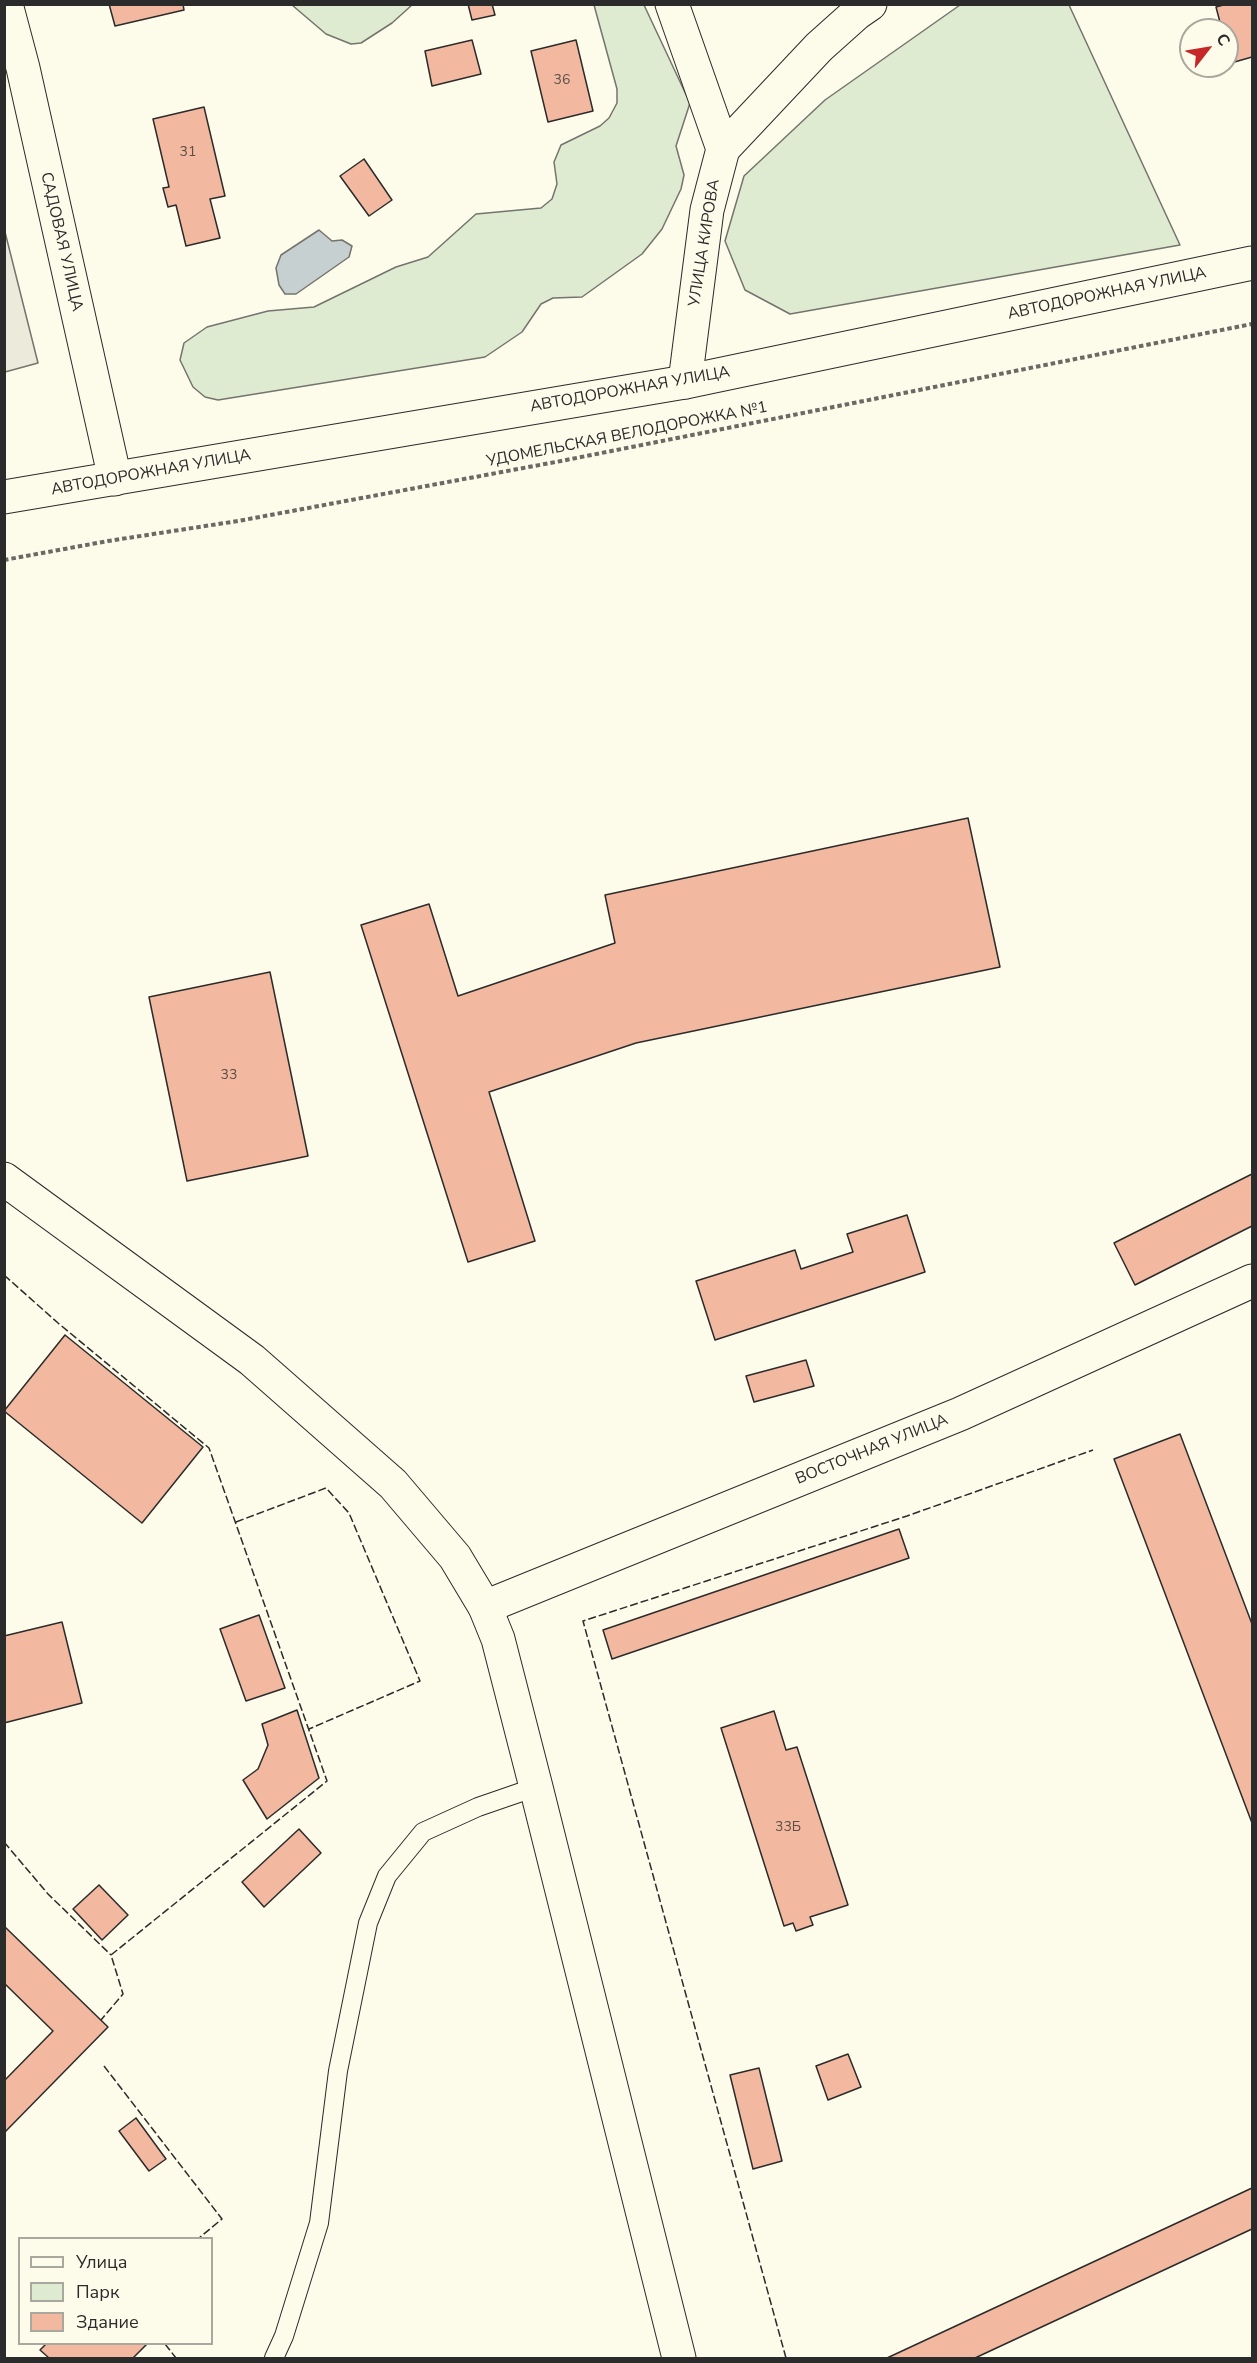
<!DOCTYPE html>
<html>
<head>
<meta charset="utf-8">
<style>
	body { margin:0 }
	#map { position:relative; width:1257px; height:2363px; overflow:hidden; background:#fdfbea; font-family:"Nunito Sans",sans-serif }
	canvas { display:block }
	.frame { position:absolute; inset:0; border:6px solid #2b2b2b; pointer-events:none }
	.legend { position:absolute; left:18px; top:2237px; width:195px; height:108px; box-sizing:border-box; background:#fdfbea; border:2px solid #a9a89e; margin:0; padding:8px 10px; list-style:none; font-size:18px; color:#2b2b2b }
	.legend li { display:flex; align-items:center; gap:12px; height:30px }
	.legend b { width:30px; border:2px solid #a9a89e }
	.north { position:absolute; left:1179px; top:18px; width:60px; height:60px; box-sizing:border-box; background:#fdfbea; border:2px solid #a9a89e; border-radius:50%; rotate:59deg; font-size:16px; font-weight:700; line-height:24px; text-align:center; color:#2b2b2b }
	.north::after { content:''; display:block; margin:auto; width:21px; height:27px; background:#c62828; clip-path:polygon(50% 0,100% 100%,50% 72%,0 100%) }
</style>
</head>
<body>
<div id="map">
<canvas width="1257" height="2363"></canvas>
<div class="frame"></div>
<ul class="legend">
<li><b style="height:8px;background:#fdfbea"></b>Улица</li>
<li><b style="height:16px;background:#deebd1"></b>Парк</li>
<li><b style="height:16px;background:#f2b8a0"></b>Здание</li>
</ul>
<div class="north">С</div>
</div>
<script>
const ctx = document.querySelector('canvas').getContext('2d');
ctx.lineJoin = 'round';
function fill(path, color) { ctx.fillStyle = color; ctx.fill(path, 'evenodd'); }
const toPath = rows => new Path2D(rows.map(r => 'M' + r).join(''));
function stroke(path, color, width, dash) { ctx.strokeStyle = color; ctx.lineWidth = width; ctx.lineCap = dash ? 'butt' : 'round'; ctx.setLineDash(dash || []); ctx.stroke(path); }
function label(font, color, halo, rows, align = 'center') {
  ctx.font = font + ' "Nunito Sans",sans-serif'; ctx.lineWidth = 4.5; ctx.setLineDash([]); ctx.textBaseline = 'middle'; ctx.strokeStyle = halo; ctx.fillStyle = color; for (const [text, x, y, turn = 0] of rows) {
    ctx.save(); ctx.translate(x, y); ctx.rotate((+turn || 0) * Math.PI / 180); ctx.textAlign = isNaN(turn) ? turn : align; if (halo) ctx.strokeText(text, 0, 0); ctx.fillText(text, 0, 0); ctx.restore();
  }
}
const green = toPath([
	[292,5,412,5,392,23,361,43,351,44,326,34,292,5],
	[594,5,644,5,690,103,676,146,684,175,681,189,662,229,642,254,582,297,553,298,541,304,522,332,485,357,218,400,205,397,193,387,180,360,184,343,207,327,268,311,314,307,396,267,428,257,476,214,541,208,552,199,557,184,554,162,561,145,600,126,609,118,617,103,617,89,594,5],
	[1069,5,1180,245,790,314,745,290,725,241,744,176,825,100,960,5,1069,5]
]);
fill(green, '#deebd1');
stroke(green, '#74746e', 1.5);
const parking = toPath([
	[4,228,38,363,5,372,4,372,4,228]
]);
fill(parking, '#eceadb');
stroke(parking, '#74746e', 1.5);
const water = toPath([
	[319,230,332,241,342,240,352,246,349,257,296,294,285,294,279,285,276,268,281,255,319,230]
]);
fill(water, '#c7d0d0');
stroke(water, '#74746e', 1.5);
const building = toPath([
	[109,4,183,4,184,10,115,26,109,4],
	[468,4,492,4,495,15,472,20,468,4],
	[1227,4,1252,4,1252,57,1231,63,1227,48,1227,30,1222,30,1216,7,1227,4],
	[472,40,481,74,432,86,425,51,472,40],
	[576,40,593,111,548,122,531,51,576,40],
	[204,107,225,196,210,199,220,238,186,246,176,205,168,207,163,188,169,187,153,119,204,107],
	[364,159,392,200,369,216,340,176,364,159],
	[968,818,1000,967,636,1043,489,1092,535,1241,468,1262,361,925,429,904,458,996,615,943,605,895,968,818],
	[270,972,308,1156,187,1181,149,997,270,972],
	[1252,1174,1252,1226,1135,1285,1114,1243,1252,1174],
	[907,1215,925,1272,715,1340,696,1281,795,1250,801,1269,853,1252,847,1234,907,1215],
	[65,1335,203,1447,142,1523,4,1411,65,1335],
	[806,1360,814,1386,754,1402,746,1376,806,1360],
	[1180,1434,1252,1624,1252,1823,1114,1459,1180,1434],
	[899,1529,909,1558,612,1659,603,1630,899,1529],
	[259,1615,285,1688,246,1701,220,1629,259,1615],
	[62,1622,82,1703,4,1723,4,1636,62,1622],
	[297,1710,319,1778,267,1819,243,1780,258,1769,268,1745,262,1724,297,1710],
	[774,1711,786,1750,797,1747,848,1905,810,1917,813,1925,796,1931,793,1923,784,1926,721,1728,774,1711],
	[299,1829,321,1853,264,1907,242,1882,299,1829],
	[99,1885,128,1915,102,1940,73,1909,99,1885],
	[4,1926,108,2027,4,2133,4,2081,53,2031,4,1983,4,1926],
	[848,2054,861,2087,828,2100,816,2066,848,2054],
	[759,2068,782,2161,753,2169,730,2075,759,2068],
	[136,2118,166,2159,149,2171,119,2131,136,2118],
	[1252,2188,1252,2229,975,2358,887,2358,1252,2188],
	[46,2344,147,2344,133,2358,49,2358,40,2350,46,2344]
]);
fill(building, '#f2b8a0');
stroke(building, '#2b2b2b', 1.5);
const lane = toPath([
	[274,2358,284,2336,319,2223,338,2071,368,1923,387,1876,423,1832,478,1807,536,1787]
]);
const street = toPath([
	[6,4,23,68,115,479],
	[672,4,723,149,707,210,685,382],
	[723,149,819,47,857,13,870,4],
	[485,1607,960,1414,1252,1281]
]);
const secondary = toPath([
	[4,497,685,382,1252,263],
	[4,1179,252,1360,393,1484,455,1557,485,1607,498,1639,536,1787,679,2358]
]);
stroke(lane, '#2b2b2b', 20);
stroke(street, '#2b2b2b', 35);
stroke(secondary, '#2b2b2b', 35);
stroke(toPath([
	[4,560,108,541,238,521,561,461,1252,324]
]), '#6a6964', 4, [4.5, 3]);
stroke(lane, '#fdfbea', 18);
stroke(street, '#fdfbea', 33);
stroke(secondary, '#fdfbea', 33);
stroke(toPath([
	[4,1275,58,1323,209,1448,327,1781,111,1955,123,1994,101,2020],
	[236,1522,326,1488,349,1513,420,1681,309,1729],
	[4,1842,48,1894,111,1955],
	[104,2066,222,2219,199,2238],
	[165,2344,176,2358],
	[786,2358,583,1621,907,1516,1093,1450]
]), '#2b2b2b', 1.5, [8, 3]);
label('14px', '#5d4e48', null, [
	["36",562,81],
	["31",188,153],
	["33",229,1076],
	["33Б",788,1828]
]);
label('16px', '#2b2b2b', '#fdfbea', [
	["САДОВАЯ УЛИЦА",61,242,77],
	["УЛИЦА КИРОВА",705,243,-81],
	["АВТОДОРОЖНАЯ УЛИЦА",1107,294,-12],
	["АВТОДОРОЖНАЯ УЛИЦА",630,390,-10],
	["УДОМЕЛЬСКАЯ ВЕЛОДОРОЖКА №1",627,435,-11],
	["АВТОДОРОЖНАЯ УЛИЦА",151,473,-10],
	["ВОСТОЧНАЯ УЛИЦА",872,1450,-22]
]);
</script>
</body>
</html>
